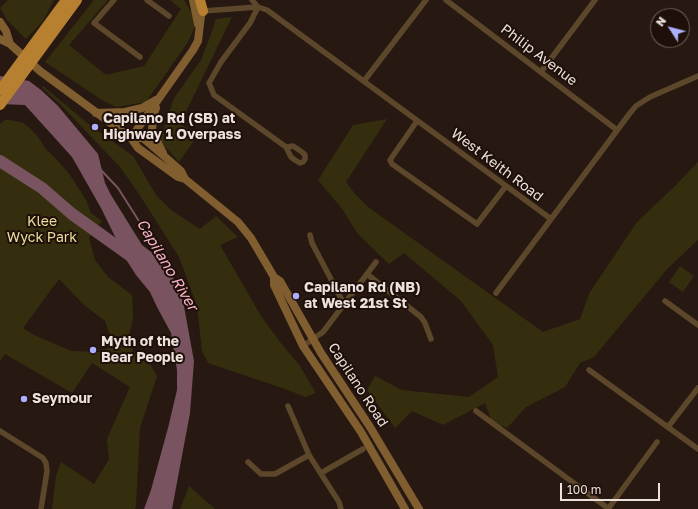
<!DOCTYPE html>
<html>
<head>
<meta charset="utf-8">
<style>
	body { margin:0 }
	#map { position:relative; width:698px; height:509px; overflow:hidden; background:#271912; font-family:"Golos Text",sans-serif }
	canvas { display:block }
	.north { position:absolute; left:650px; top:8px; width:40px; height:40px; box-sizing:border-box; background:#1e1009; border:1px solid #70645d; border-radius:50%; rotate:306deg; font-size:11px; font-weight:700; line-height:16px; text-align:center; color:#ece1dc }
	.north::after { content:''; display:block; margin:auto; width:14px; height:18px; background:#acaffb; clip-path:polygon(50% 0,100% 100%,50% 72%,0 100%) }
	.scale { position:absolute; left:560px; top:483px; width:100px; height:18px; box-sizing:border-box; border:2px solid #ece1dc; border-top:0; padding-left:5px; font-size:12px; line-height:14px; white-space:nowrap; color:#ece1dc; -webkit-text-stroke:3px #1e1009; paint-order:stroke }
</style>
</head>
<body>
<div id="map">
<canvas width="698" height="509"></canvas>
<div class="north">N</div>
<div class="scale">100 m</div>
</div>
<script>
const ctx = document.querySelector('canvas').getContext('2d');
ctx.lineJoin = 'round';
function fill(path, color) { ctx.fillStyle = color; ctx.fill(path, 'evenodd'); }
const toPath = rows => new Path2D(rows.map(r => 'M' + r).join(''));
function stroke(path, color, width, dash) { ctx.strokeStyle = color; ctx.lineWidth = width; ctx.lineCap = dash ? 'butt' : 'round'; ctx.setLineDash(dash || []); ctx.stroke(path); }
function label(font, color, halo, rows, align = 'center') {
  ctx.font = font + ' "Golos Text",sans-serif'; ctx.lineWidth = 4; ctx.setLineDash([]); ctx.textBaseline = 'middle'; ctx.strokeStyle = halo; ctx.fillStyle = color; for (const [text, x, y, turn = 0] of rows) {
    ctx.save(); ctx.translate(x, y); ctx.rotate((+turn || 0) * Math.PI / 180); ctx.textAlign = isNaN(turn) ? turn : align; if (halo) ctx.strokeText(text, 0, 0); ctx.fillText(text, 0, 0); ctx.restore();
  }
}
fill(toPath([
	[8,0,54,0,43,21,26,39,7,20,0,8],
	[94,0,108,0,69,45,106,75,144,66,181,9,170,0,184,0,197,22,188,42,146,102,116,107,102,100,45,62],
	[232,17,180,124,198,135,179,162,160,141,174,98,201,60,210,37,216,19],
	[43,86,92,127,133,156,156,195,171,210,200,229,216,216,238,237,220,245,261,316,280,342,300,366,316,393,305,397,288,390,208,363,202,351,197,306,179,257,139,194,120,167,60,104,42,88],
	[387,119,346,182,355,194,368,207,543,332,580,319,590,292,637,222,675,186,698,162,698,240,668,268,594,357,580,363,565,387,526,407,507,428,492,422,485,403,443,425,412,411,395,428,367,390,375,376,402,390,469,397,498,377,493,345,461,301,404,253,389,264,357,233,343,210,318,180,353,125],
	[5,120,10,120,23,123,30,128,38,137,45,148,58,161,70,175,86,200,91,213,102,221,89,238,95,260,108,277,132,295,133,318,129,335,133,352,150,364,157,376,140,428,136,505,135,509,52,509,56,476,61,462,94,484,109,459,107,439,130,387,92,363,72,393,5,354,0,361,0,124],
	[59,279,84,305,105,321,114,346,100,352,71,351,32,334,23,328],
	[680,266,694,276,683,292,669,282],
	[189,486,215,509,180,509]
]), '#342e0f');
fill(toPath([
	[0,76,29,81,41,90,58,106,98,154,105,183,111,195,142,245,151,252,166,261,183,301,194,361,190,413,172,509,144,509,151,490,168,428,177,390,177,370,171,333,157,307,150,292,136,275,127,261,101,208,72,157,25,105,0,104]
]), '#7a5360');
stroke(toPath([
	[100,169,118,188,144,229,155,243,158,257]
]), '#7a5360', 2);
stroke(toPath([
	[0,161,42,188,72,214,135,259]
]), '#7a5360', 12);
stroke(toPath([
	[114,0,94,23,140,57],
	[147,0,169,16],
	[252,0,258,7],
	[446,0,617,130],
	[258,7,250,23,221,62,209,83,214,95,286,147,291,157,295,160,300,163,303,162,305,159,305,155,302,152,293,146,286,147],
	[203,11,258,7,267,10,551,219],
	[541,72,595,0],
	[364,81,426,0],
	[417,121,390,160,392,164,477,224,506,186],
	[310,235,312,243,344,304],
	[367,274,421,317,425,323,431,339],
	[496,293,630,113,636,106,650,97,698,76],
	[665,301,698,325],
	[303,346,323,332,376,262],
	[589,370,698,449],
	[288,406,309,455,339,502,341,509],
	[476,411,609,509],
	[668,427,698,388],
	[0,431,43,458,46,463,47,471,41,509],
	[248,462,261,474,275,474,309,455],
	[321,473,363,449],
	[608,509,657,442]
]), '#5d472b', 5.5);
stroke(toPath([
	[193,0,198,24],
	[0,22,6,31,10,44],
	[0,39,10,44,40,71,131,138,138,148,178,177,185,179],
	[156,108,153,116,152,131,163,153],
	[96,113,125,112,142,108,156,100],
	[131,138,143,138,164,156,181,171,185,179,238,222,251,238,274,277,274,285,303,346,361,432,405,509],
	[131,138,193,50,198,41,201,16,203,11,200,8],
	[274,277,280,281,321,353,370,427,419,509]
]), '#815e2f', 8);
stroke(toPath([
	[200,0,203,11],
	[0,90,66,0],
	[0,105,77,0]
]), '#b68030', 10);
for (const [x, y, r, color] of [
	[95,127,4,"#acaffb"],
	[296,296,4,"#acaffb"],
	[93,350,4,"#acaffb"],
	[24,399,4,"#acaffb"]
]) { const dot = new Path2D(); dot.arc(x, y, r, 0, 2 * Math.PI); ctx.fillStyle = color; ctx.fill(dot); stroke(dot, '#1e1009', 1.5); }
label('14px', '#ece1dc', '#1e1009', [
	["Philip Avenue",539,55,37],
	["West Keith Road",497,165,37],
	["Capilano Road",358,385,57]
]);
label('bold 14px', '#ece1dc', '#1e1009', [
	["Capilano Rd (SB) at",103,119],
	["Highway 1 Overpass",103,135],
	["Capilano Rd (NB)",304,288],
	["at West 21st St",304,304],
	["Myth of the",101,342],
	["Bear People",101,358],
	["Seymour",32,399]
], 'left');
label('14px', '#eadd9c', '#1e1009', [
	["Klee",42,222],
	["Wyck Park",42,238]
]);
label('italic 15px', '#f8b3ca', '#1e1009', [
	["Capilano River",167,265,59]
]);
</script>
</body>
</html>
